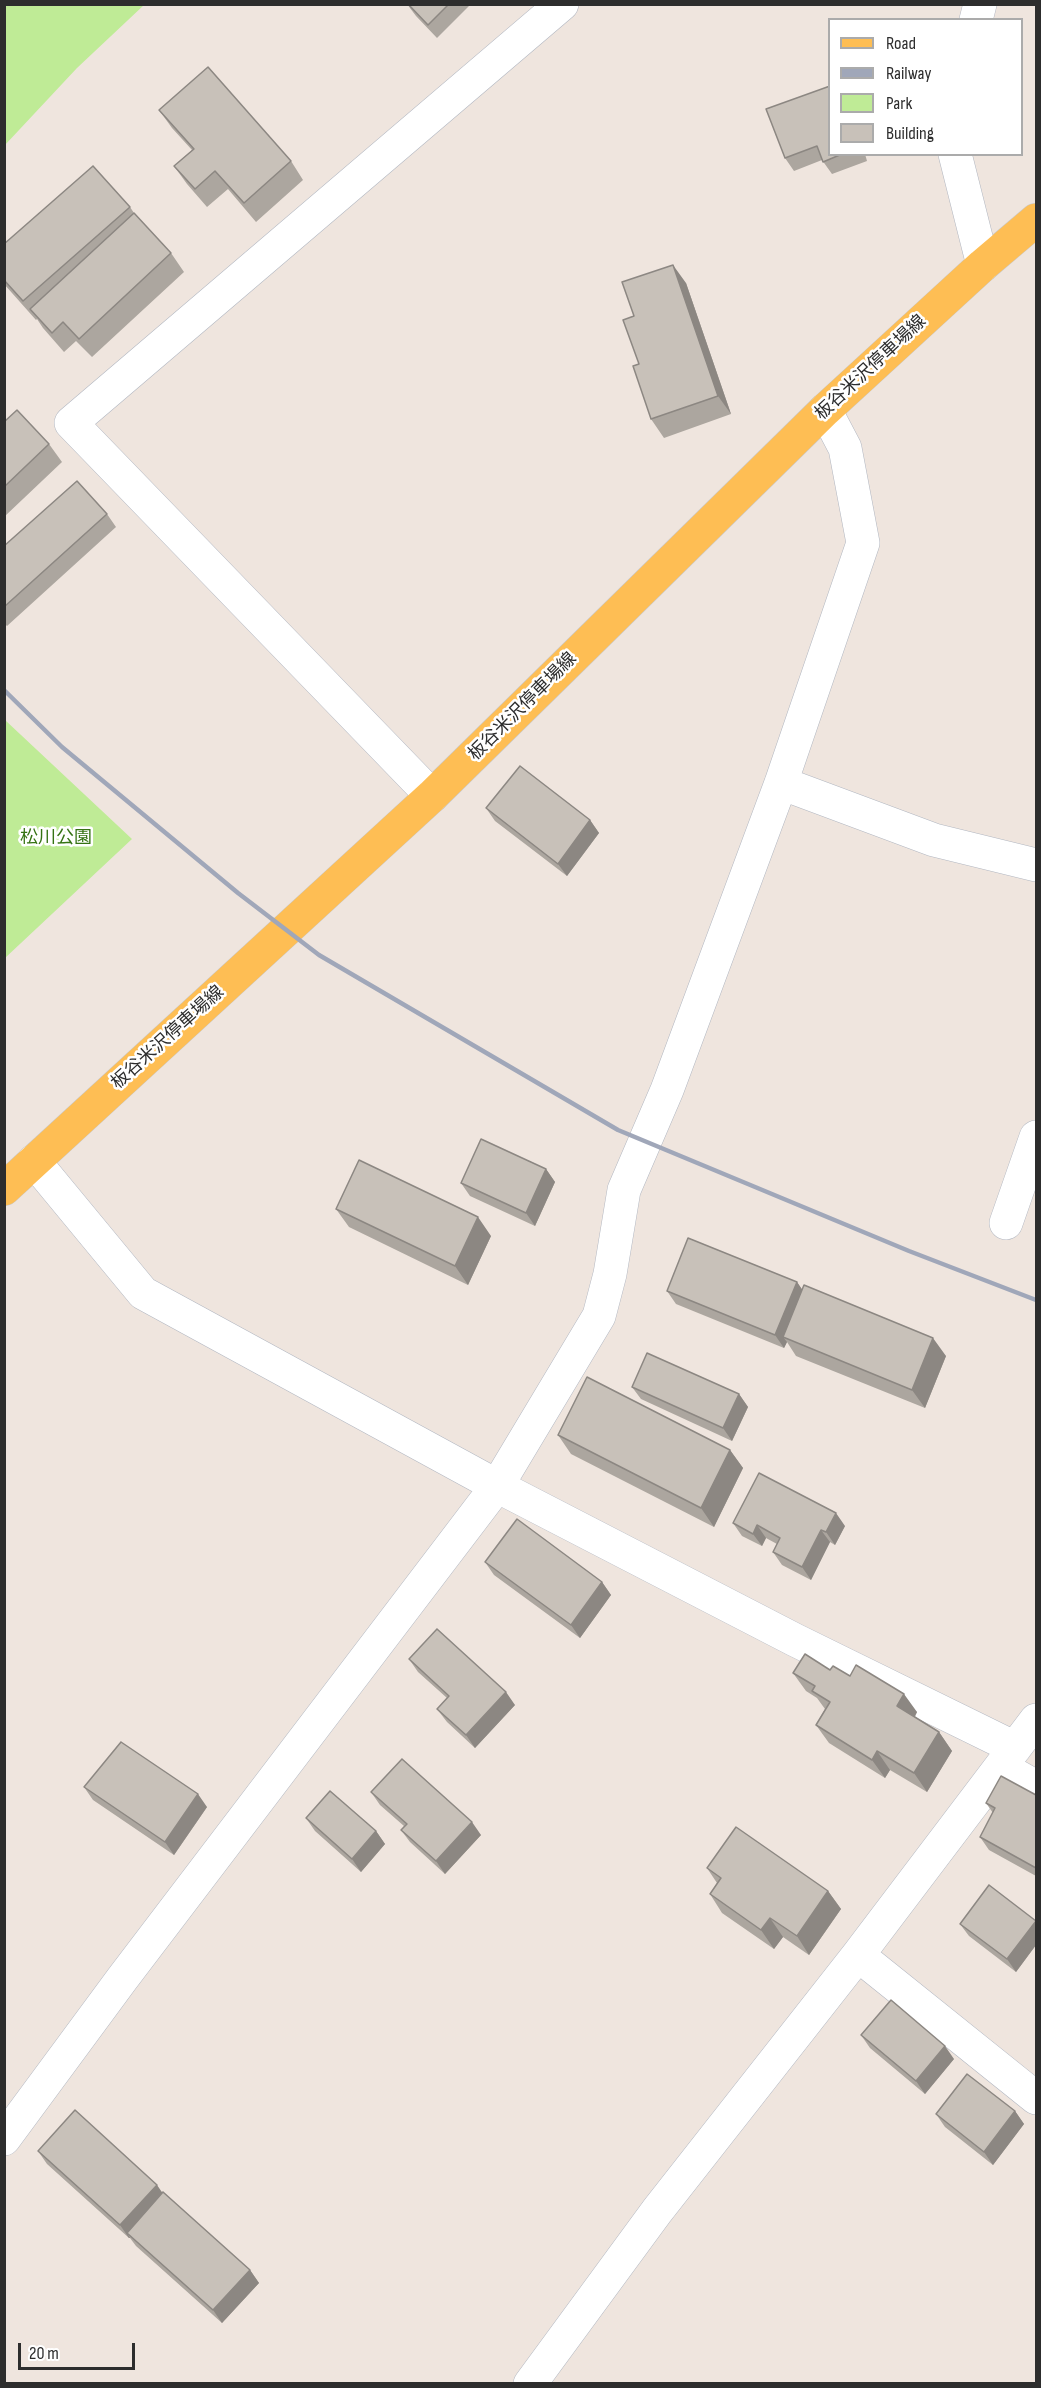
<!DOCTYPE html>
<html>
<head>
<meta charset="utf-8">
<style>
	body { margin:0 }
	#map { position:relative; width:1041px; height:2388px; overflow:hidden; background:#efe5de; font-family:"Sofia Sans Condensed",sans-serif }
	canvas { display:block }
	.frame { position:absolute; inset:0; border:6px solid #2d2d2d; pointer-events:none }
	.legend { position:absolute; left:828px; top:18px; width:195px; height:138px; box-sizing:border-box; background:#fff; border:2px solid #ababab; margin:0; padding:8px 10px; list-style:none; font-size:18px; color:#2d2d2d }
	.legend li { display:flex; align-items:center; gap:12px; height:30px }
	.legend b { width:30px; border:2px solid #ababab }
	.scale { position:absolute; left:18px; top:2343px; width:117px; height:27px; box-sizing:border-box; border:3px solid #2d2d2d; border-top:0; padding-left:8px; font-size:18px; line-height:21px; white-space:nowrap; color:#2d2d2d; -webkit-text-stroke:4px #fff; paint-order:stroke }
</style>
</head>
<body>
<div id="map">
<canvas width="1041" height="2388"></canvas>
<div class="frame"></div>
<ul class="legend">
<li><b style="height:8px;background:#febe54"></b>Road</li>
<li><b style="height:8px;background:#a0a7b9"></b>Railway</li>
<li><b style="height:16px;background:#bfeb96"></b>Park</li>
<li><b style="height:16px;background:#c8c1b9"></b>Building</li>
</ul>
<div class="scale">20 m</div>
</div>
<script>
const ctx = document.querySelector('canvas').getContext('2d');
ctx.lineJoin = 'round';
function fill(path, color) { ctx.fillStyle = color; ctx.fill(path, 'evenodd'); }
const toPath = rows => new Path2D(rows.map(r => 'M' + r).join(''));
function stroke(path, color, width, dash) { ctx.strokeStyle = color; ctx.lineWidth = width; ctx.lineCap = dash ? 'butt' : 'round'; ctx.setLineDash(dash || []); ctx.stroke(path); }
function label(font, color, halo, rows, align = 'center') {
  ctx.font = font + ' "Sofia Sans Condensed","Noto Sans JP",sans-serif'; ctx.lineWidth = 5; ctx.setLineDash([]); ctx.textBaseline = 'middle'; ctx.strokeStyle = halo; ctx.fillStyle = color; for (const [text, x, y, turn = 0] of rows) {
    ctx.save(); ctx.translate(x, y); ctx.rotate((+turn || 0) * Math.PI / 180); ctx.textAlign = isNaN(turn) ? turn : align; if (halo) ctx.strokeText(text, 0, 0); ctx.fillText(text, 0, 0); ctx.restore();
  }
}
fill(toPath([
	[5,4,144,5,77,68,5,145],
	[5,720,132,839,5,958]
]), '#bfeb96');
const minor = toPath([
	[976,20,980,4],
	[955,154,983,265],
	[781,783,934,840,1036,865],
	[432,796,71,423,562,4],
	[34,1161,143,1293,497,1486,795,1640,1015,1748],
	[1006,1223,1036,1137],
	[1001,1767,1036,1787],
	[858,1955,1036,2098],
	[4,2139,122,1979,497,1486,599,1316,610,1274,624,1190,667,1090,781,783,863,543,845,448,825,410],
	[530,2384,657,2211,858,1955,1036,1720]
]);
const major = toPath([
	[4,1189,432,796,825,410,983,265,1036,220]
]);
stroke(minor, '#b2b7c1', 34);
stroke(major, '#c8c8c8', 34);
stroke(minor, '#fff', 33);
stroke(major, '#febe54', 33);
stroke(toPath([
	[4,690,62,747,238,893,319,955,618,1130,909,1251,1036,1300]
]), '#a0a7b9', 4.5);
fill(toPath([
	[407,4,471,4,437,38,416,16],
	[766,109,830,154,865,154,867,161,832,174,822,160,794,171,785,158],
	[159,110,291,161,303,180,256,222,228,189,207,207,187,184,174,166,192,150,172,128],
	[130,207,134,213,171,253,184,272,92,357,76,341,64,352,43,328,37,319,36,320,4,284,4,244],
	[686,283,731,414,664,438,651,419,639,364,634,316],
	[4,422,49,444,62,462,4,517],
	[107,514,116,527,7,626,4,623,4,546],
	[486,808,590,820,599,833,567,876,495,821],
	[546,1169,555,1182,535,1226,470,1196,461,1183],
	[336,1209,491,1236,468,1285,349,1227],
	[797,1282,802,1290,946,1356,925,1408,796,1356,787,1342,784,1348,676,1304,667,1291],
	[632,1387,739,1394,748,1407,732,1441,641,1399],
	[558,1435,730,1450,743,1468,714,1527,571,1454],
	[733,1523,845,1526,835,1545,830,1542,811,1580,782,1565,773,1552,777,1544,766,1538,762,1546,742,1536],
	[485,1562,602,1582,611,1595,580,1638,494,1575],
	[409,1659,515,1705,475,1748,447,1722,437,1709,447,1698,418,1672],
	[830,1670,850,1676,917,1712,915,1717,939,1732,952,1751,927,1792,890,1770,885,1778,829,1743,816,1725,825,1709,817,1698,806,1691,793,1673],
	[84,1787,207,1807,174,1855,93,1800],
	[371,1792,481,1835,445,1874,410,1842,401,1830,404,1826,380,1805],
	[1036,1795,1036,1876,989,1850,980,1837,993,1813,986,1803],
	[306,1818,376,1831,385,1844,361,1872,315,1831],
	[707,1868,828,1891,841,1909,809,1955,783,1937,774,1949,722,1913,710,1894,717,1883],
	[1036,1923,1036,1945,1016,1972,969,1936,960,1924],
	[861,2035,954,2059,925,2094,870,2048],
	[1015,2111,1024,2124,993,2165,945,2127,936,2114],
	[38,2151,162,2192,250,2270,259,2283,222,2323,136,2246,130,2238,129,2238,47,2164]
]), '#aca69f');
fill(toPath([
	[673,265,686,283,731,414,718,396],
	[590,820,599,833,567,876,558,864],
	[546,1169,555,1182,535,1226,526,1213],
	[478,1217,491,1236,468,1285,455,1266],
	[797,1282,806,1295,783,1337,787,1342,784,1348,775,1335],
	[933,1338,946,1356,925,1408,912,1390],
	[739,1394,748,1407,732,1441,723,1428],
	[730,1450,743,1468,714,1527,701,1508],
	[836,1513,845,1526,835,1545,826,1532],
	[757,1525,766,1538,762,1546,753,1534],
	[821,1530,830,1542,811,1580,802,1567],
	[602,1582,611,1595,580,1638,571,1625],
	[506,1692,515,1705,475,1748,466,1735],
	[904,1694,917,1712,910,1724,897,1706],
	[939,1732,952,1751,927,1792,914,1773],
	[877,1751,890,1770,885,1778,872,1760],
	[198,1794,207,1807,174,1855,165,1842],
	[472,1822,481,1835,445,1874,436,1861],
	[376,1831,385,1844,361,1872,352,1859],
	[828,1891,841,1909,809,1955,797,1936],
	[770,1918,783,1937,774,1949,761,1930],
	[1036,1921,1036,1945,1016,1972,1007,1959],
	[945,2046,954,2059,925,2094,916,2081],
	[1015,2111,1024,2124,993,2165,984,2152],
	[157,2185,166,2198,127,2233,130,2238,129,2238,120,2225],
	[250,2270,259,2283,222,2323,213,2310]
]), '#8c8782');
const building = toPath([
	[408,4,449,4,428,25,408,4],
	[208,67,291,161,244,203,215,171,195,189,174,166,194,149,159,110,208,67],
	[830,86,830,154,842,154,823,162,817,146,785,158,766,109,830,86],
	[93,166,130,207,23,301,4,280,4,244,93,166],
	[134,213,171,253,79,339,63,322,52,333,30,309,134,213],
	[673,265,718,396,651,419,633,366,639,364,623,320,634,316,622,282,673,265],
	[17,410,49,444,4,487,4,422,17,410],
	[77,481,107,514,4,607,4,546,77,481],
	[520,766,590,820,558,864,486,808,520,766],
	[481,1139,546,1169,526,1213,461,1183,481,1139],
	[359,1160,478,1217,455,1266,336,1209,359,1160],
	[688,1238,797,1282,775,1335,667,1291,688,1238],
	[804,1285,933,1338,912,1390,783,1337,804,1285],
	[647,1353,739,1394,723,1428,632,1387,647,1353],
	[587,1377,730,1450,701,1508,558,1435,587,1377],
	[759,1473,836,1513,826,1532,821,1530,802,1567,773,1552,780,1538,757,1525,753,1534,733,1523,759,1473],
	[517,1519,602,1582,571,1625,485,1562,517,1519],
	[437,1629,506,1692,466,1735,437,1709,449,1696,409,1659,437,1629],
	[805,1654,830,1670,833,1666,850,1676,856,1665,904,1694,897,1706,939,1732,914,1773,877,1751,872,1760,816,1725,830,1702,812,1691,815,1686,793,1673,805,1654],
	[121,1742,198,1794,165,1842,84,1787,121,1742],
	[402,1759,472,1822,436,1861,401,1830,407,1824,371,1792,402,1759],
	[1001,1776,1036,1795,1036,1868,980,1837,995,1808,986,1803,1001,1776],
	[330,1791,376,1831,352,1859,306,1818,330,1791],
	[736,1827,828,1891,797,1936,770,1918,761,1930,710,1894,721,1878,707,1868,736,1827],
	[989,1885,1036,1921,1007,1959,960,1924,989,1885],
	[891,2000,945,2046,916,2081,861,2035,891,2000],
	[967,2074,1015,2111,984,2152,936,2114,967,2074],
	[75,2110,157,2185,120,2225,38,2151,75,2110],
	[163,2192,250,2270,213,2310,127,2233,163,2192]
]);
fill(building, '#c8c1b9');
stroke(building, '#8c8782', 1.5);
label('18px', '#2d2d2d', '#fff', [
	["板谷米沢停車場線",871,368,-43],
	["板谷米沢停車場線",523,707,-45],
	["板谷米沢停車場線",168,1038,-42]
]);
label('18px', '#357313', '#fff', [
	["松川公園",56,838]
]);
</script>
</body>
</html>
